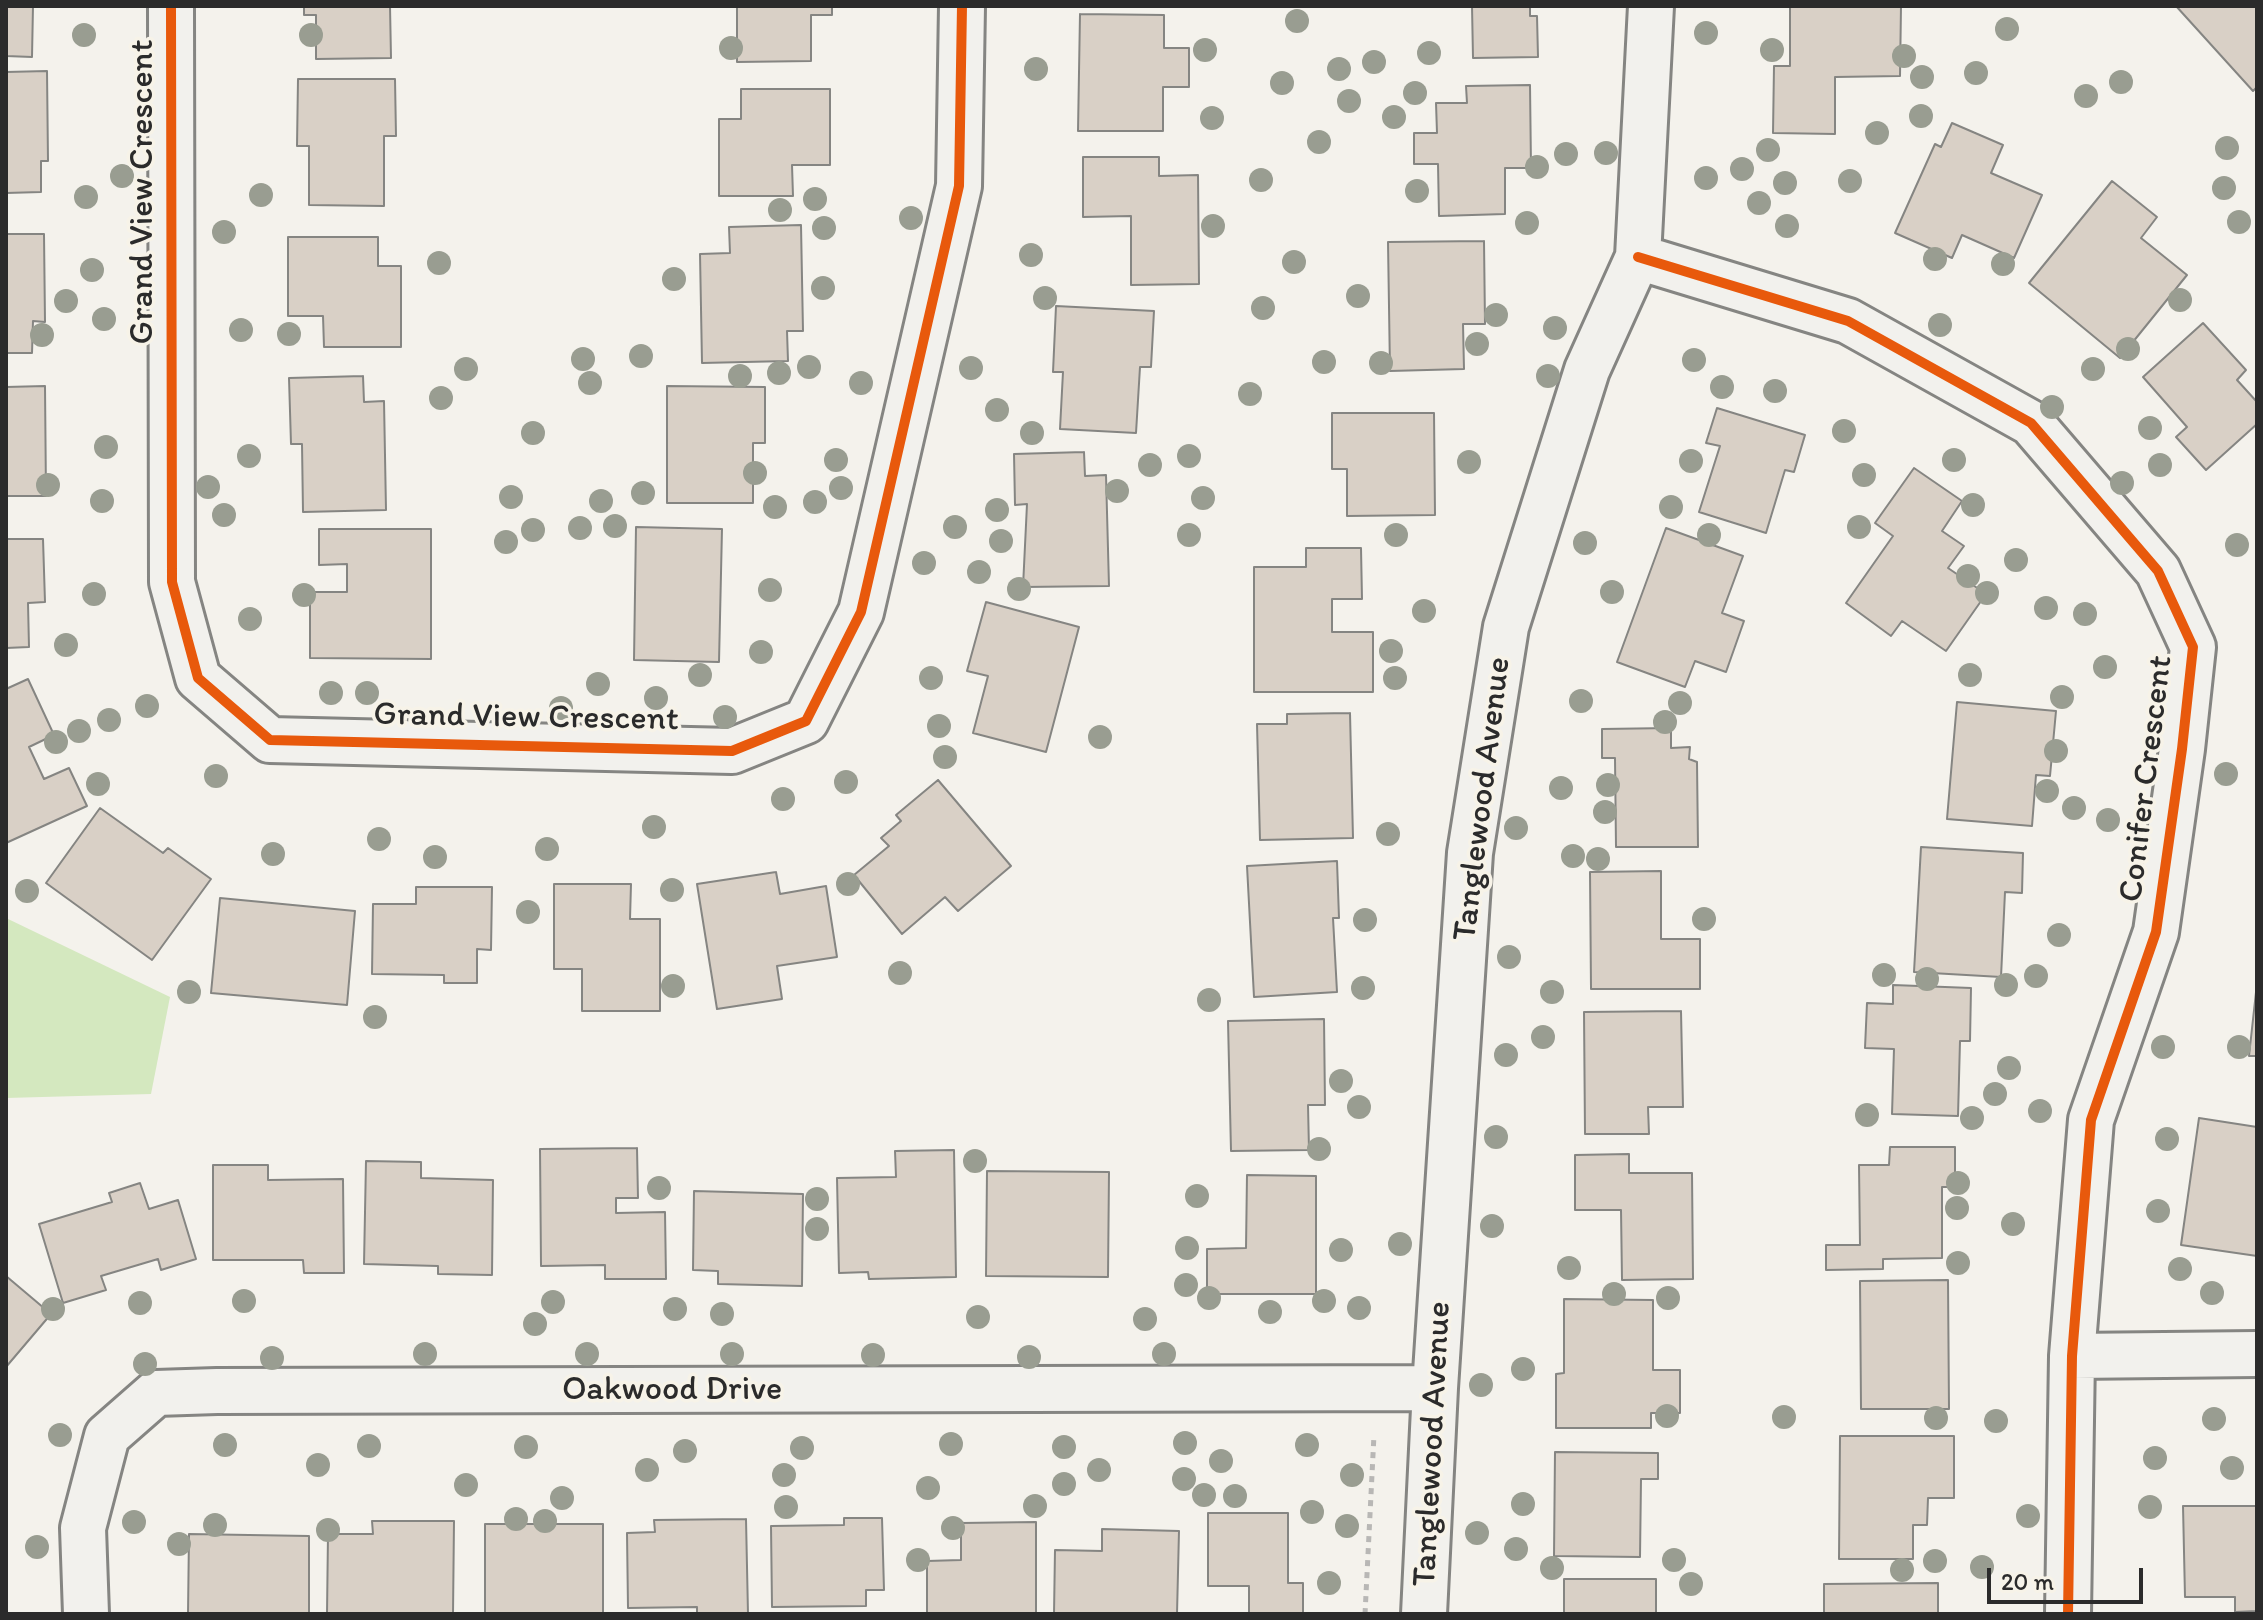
<!DOCTYPE html>
<html>
<head>
<meta charset="utf-8">
<style>
	body { margin:0 }
	#map { position:relative; width:2263px; height:1620px; overflow:hidden; background:#f4f2ec; font-family:Itim,sans-serif }
	canvas { display:block }
	.frame { position:absolute; inset:0; border:8px solid #2b2b2b; pointer-events:none }
	.scale { position:absolute; left:1987px; top:1568px; width:156px; height:36px; box-sizing:border-box; border:4px solid #2b2b2b; border-top:0; padding-left:10px; font-size:24px; line-height:28px; white-space:nowrap; color:#2b2b2b; -webkit-text-stroke:6px #f7f3e8; paint-order:stroke }
</style>
</head>
<body>
<div id="map">
<canvas width="2263" height="1620"></canvas>
<div class="frame"></div>
<div class="scale">20 m</div>
</div>
<script>
const ctx = document.querySelector('canvas').getContext('2d');
ctx.lineJoin = 'round';
function fill(path, color) { ctx.fillStyle = color; ctx.fill(path, 'evenodd'); }
const toPath = rows => new Path2D(rows.map(r => 'M' + r).join(''));
function stroke(path, color, width, dash) { ctx.strokeStyle = color; ctx.lineWidth = width; ctx.lineCap = dash ? 'butt' : 'round'; ctx.setLineDash(dash || []); ctx.stroke(path); }
function label(font, color, halo, rows, align = 'center') {
  ctx.font = font + ' Itim,sans-serif'; ctx.lineWidth = 7; ctx.setLineDash([]); ctx.textBaseline = 'middle'; ctx.strokeStyle = halo; ctx.fillStyle = color; for (const [text, x, y, turn = 0] of rows) {
    ctx.save(); ctx.translate(x, y); ctx.rotate((+turn || 0) * Math.PI / 180); ctx.textAlign = isNaN(turn) ? turn : align; if (halo) ctx.strokeText(text, 0, 0); ctx.fillText(text, 0, 0); ctx.restore();
  }
}
fill(toPath([
	[6,918,170,997,151,1094,6,1098]
]), '#d4e8bf');
const building = toPath([
	[6,6,33,6,32,57,6,56,6,6],
	[304,6,390,6,391,58,316,59,316,15,304,15,304,6],
	[737,6,832,6,832,15,811,15,811,61,737,62,737,6],
	[1426,6,1530,6,1530,16,1537,16,1538,57,1473,58,1472,6,1426,6],
	[1790,6,1901,6,1900,76,1835,77,1835,134,1773,133,1774,66,1790,66,1790,6],
	[2176,6,2257,6,2257,87,2253,91,2176,6],
	[1080,14,1164,15,1164,48,1189,48,1189,87,1163,87,1163,131,1078,131,1080,14],
	[47,71,48,161,41,161,41,192,6,193,6,72,47,71],
	[298,79,395,79,396,136,384,136,384,206,309,205,309,146,297,146,298,79],
	[1530,85,1531,168,1505,168,1505,214,1439,216,1438,164,1414,164,1414,133,1437,133,1436,103,1467,103,1466,86,1530,85],
	[741,89,830,89,830,165,792,165,793,196,719,196,719,119,741,119,741,89],
	[1952,123,2003,145,1991,173,2042,195,2014,258,1962,235,1952,258,1895,233,1935,144,1941,147,1952,123],
	[1083,157,1159,157,1159,176,1198,175,1199,284,1131,285,1131,216,1083,217,1083,157],
	[2112,181,2157,217,2141,238,2187,275,2120,358,2029,283,2112,181],
	[801,225,803,331,787,331,788,361,702,363,700,254,730,253,729,227,801,225],
	[6,234,44,234,45,322,33,321,32,353,6,353,6,234],
	[288,237,378,237,378,266,401,266,401,347,324,347,323,316,288,316,288,237],
	[1484,241,1485,324,1463,324,1464,369,1390,371,1388,242,1484,241],
	[1056,306,1154,311,1151,367,1140,367,1136,433,1060,429,1063,372,1053,372,1056,306],
	[2203,323,2246,370,2237,380,2257,402,2257,424,2206,470,2176,437,2187,427,2143,377,2203,323],
	[363,376,364,402,384,401,386,510,303,512,302,444,291,444,289,378,363,376],
	[45,386,46,496,6,496,6,387,45,386],
	[667,386,765,387,765,443,753,443,753,503,667,503,667,386],
	[1717,408,1805,435,1794,472,1785,470,1766,533,1699,512,1720,446,1706,443,1717,408],
	[1332,413,1434,413,1435,515,1347,516,1347,469,1332,469,1332,413],
	[1084,452,1085,476,1106,475,1109,586,1023,587,1027,504,1015,505,1014,454,1084,452],
	[1914,468,1962,501,1942,531,1964,546,1948,568,1986,594,1946,651,1902,621,1891,636,1846,603,1893,536,1875,523,1914,468],
	[636,527,722,529,719,662,634,660,636,527],
	[1666,528,1743,556,1722,613,1744,621,1726,672,1695,661,1685,687,1617,662,1666,528],
	[319,529,431,529,431,659,310,658,310,592,347,592,347,564,319,565,319,529],
	[6,539,43,539,45,602,28,603,29,647,6,648,6,539],
	[1306,548,1361,548,1362,599,1332,599,1332,632,1373,632,1373,692,1254,692,1254,567,1306,567,1306,548],
	[986,602,1079,627,1046,752,973,733,988,676,967,671,986,602],
	[28,679,54,735,29,747,44,779,69,768,87,806,6,843,6,689,28,679],
	[1957,702,2056,711,2050,776,2036,775,2032,826,1947,819,1957,702],
	[1350,713,1353,838,1260,840,1257,724,1287,724,1287,714,1350,713],
	[1671,728,1671,748,1690,747,1689,759,1697,762,1698,847,1616,847,1615,758,1602,758,1602,729,1671,728],
	[938,780,1011,866,958,911,945,897,902,934,854,875,889,846,881,838,901,821,896,815,938,780],
	[100,808,163,853,168,848,211,879,152,960,46,883,100,808],
	[1921,847,2023,853,2022,893,2005,892,2001,977,1914,972,1921,847],
	[1337,861,1339,918,1333,918,1337,992,1254,997,1247,866,1337,861],
	[1661,871,1661,939,1700,939,1700,989,1591,989,1590,872,1661,871],
	[776,872,780,894,826,886,837,957,777,966,782,999,717,1009,697,884,776,872],
	[554,884,631,884,630,919,660,919,660,1011,582,1011,582,969,554,969,554,884],
	[416,887,492,887,491,950,477,949,477,983,444,983,444,975,372,974,373,904,416,904,416,887],
	[220,898,355,911,347,1005,211,993,220,898],
	[1893,985,1971,988,1970,1041,1960,1041,1958,1116,1892,1114,1894,1049,1865,1048,1867,1003,1893,1004,1893,985],
	[2256,992,2257,992,2257,1056,2249,1056,2256,992],
	[1681,1011,1683,1107,1648,1107,1649,1134,1585,1134,1584,1012,1681,1011],
	[1324,1019,1325,1105,1308,1105,1309,1150,1231,1151,1228,1021,1324,1019],
	[2199,1118,2257,1127,2257,1256,2181,1245,2199,1118],
	[1890,1147,1955,1147,1955,1187,1942,1187,1942,1258,1883,1259,1883,1269,1826,1270,1826,1245,1860,1245,1859,1165,1889,1165,1890,1147],
	[637,1148,638,1198,616,1198,616,1213,665,1212,666,1279,605,1279,605,1265,541,1266,540,1149,637,1148],
	[954,1150,956,1277,869,1279,868,1272,839,1273,837,1178,896,1177,895,1151,954,1150],
	[1629,1154,1629,1173,1692,1173,1693,1279,1622,1280,1621,1210,1575,1210,1575,1155,1629,1154],
	[366,1161,421,1162,421,1178,493,1180,492,1275,438,1274,438,1266,364,1264,366,1161],
	[213,1165,268,1165,268,1180,343,1179,344,1273,304,1273,303,1260,213,1260,213,1165],
	[987,1171,1109,1172,1108,1277,986,1276,987,1171],
	[1247,1175,1316,1176,1316,1294,1207,1294,1207,1249,1246,1248,1247,1175],
	[140,1183,149,1209,178,1200,196,1259,161,1270,158,1259,101,1276,106,1290,63,1303,39,1224,112,1202,109,1193,140,1183],
	[694,1191,803,1194,802,1286,718,1284,718,1271,693,1270,694,1191],
	[6,1276,51,1314,6,1367,6,1276],
	[1948,1280,1949,1409,1861,1409,1860,1281,1948,1280],
	[1564,1299,1653,1300,1653,1370,1680,1370,1680,1413,1651,1413,1651,1428,1556,1428,1556,1374,1564,1373,1564,1299],
	[1840,1436,1954,1436,1954,1498,1928,1498,1927,1525,1913,1525,1913,1559,1839,1559,1840,1436],
	[1555,1452,1658,1453,1658,1479,1641,1479,1640,1557,1554,1556,1555,1452],
	[2183,1506,2257,1506,2257,1611,2235,1612,2235,1597,2185,1597,2183,1506],
	[1208,1513,1288,1513,1288,1583,1303,1583,1303,1614,1249,1614,1249,1586,1208,1586,1208,1513],
	[844,1518,882,1518,884,1590,866,1590,866,1606,772,1607,771,1526,844,1525,844,1518],
	[746,1519,748,1614,697,1614,697,1607,628,1608,627,1533,655,1532,654,1520,746,1519],
	[372,1521,454,1521,453,1614,327,1614,328,1534,373,1534,372,1521],
	[1036,1522,1036,1614,927,1614,927,1561,961,1560,961,1523,1036,1522],
	[485,1524,603,1524,603,1614,485,1614,485,1524],
	[1102,1529,1179,1531,1177,1614,1054,1614,1055,1550,1102,1551,1102,1529],
	[189,1534,309,1536,309,1614,188,1614,189,1534],
	[1564,1579,1656,1579,1656,1614,1564,1614,1564,1579],
	[1938,1583,1938,1614,1824,1614,1824,1584,1938,1583]
]);
fill(building, '#d9d0c6');
stroke(building, '#858582', 2);
const street = toPath([
	[171,6,172,582,198,678,270,740,732,751,806,721,861,612,959,186,962,6],
	[1638,257,1848,321,2031,423,2158,571,2193,647,2182,749,2156,932,2091,1120,2072,1356,2068,1614],
	[2072,1356,2257,1354],
	[86,1614,83,1528,107,1436,156,1393,217,1391,1435,1388],
	[1424,1614,1435,1388,1470,853,1506,627,1587,370,1638,257,1651,6]
]);
stroke(street, '#858582', 50);
stroke(toPath([
	[1365,1614,1374,1435]
]), '#b8b7b5', 5, [6, 6]);
stroke(street, '#f2f1ed', 44);
stroke(toPath([
	[171,6,172,582,198,678,270,740,732,751,806,721,861,612,959,186,962,6],
	[1638,257,1848,321,2031,423,2158,571,2193,647,2182,749,2156,932,2091,1120,2072,1356,2068,1614]
]), '#e8590c', 10);
ctx.fillStyle = '#999d91';
for (const [x, y] of [
	[1297,21],
	[2007,29],
	[1706,33],
	[84,35],
	[311,35],
	[731,48],
	[1205,50],
	[1772,50],
	[1429,53],
	[1904,56],
	[1374,62],
	[1036,69],
	[1339,69],
	[1976,73],
	[1922,77],
	[2121,82],
	[1282,83],
	[1415,93],
	[2086,96],
	[1349,101],
	[1921,116],
	[1394,117],
	[1212,118],
	[1877,133],
	[1319,142],
	[2227,148],
	[1768,150],
	[1606,153],
	[1566,154],
	[1537,167],
	[1742,169],
	[122,176],
	[1706,178],
	[1261,180],
	[1850,181],
	[1785,183],
	[2224,188],
	[1417,191],
	[261,195],
	[86,197],
	[815,199],
	[1759,203],
	[780,210],
	[911,218],
	[2239,222],
	[1527,223],
	[1213,226],
	[1787,226],
	[824,228],
	[224,232],
	[1031,255],
	[1935,259],
	[1294,262],
	[439,263],
	[2003,264],
	[92,270],
	[674,279],
	[823,288],
	[1358,296],
	[1045,298],
	[2180,300],
	[66,301],
	[1263,308],
	[1496,315],
	[104,319],
	[1940,325],
	[1555,328],
	[241,330],
	[289,334],
	[42,335],
	[1477,344],
	[2128,349],
	[641,356],
	[583,359],
	[1694,360],
	[1324,362],
	[1381,363],
	[809,367],
	[971,368],
	[466,369],
	[2093,369],
	[779,373],
	[740,376],
	[1548,376],
	[590,383],
	[861,383],
	[1722,387],
	[1775,391],
	[1250,394],
	[441,398],
	[2052,407],
	[997,410],
	[2150,428],
	[1844,431],
	[533,433],
	[1032,433],
	[106,447],
	[249,456],
	[1189,456],
	[836,460],
	[1954,460],
	[1691,461],
	[1469,462],
	[1150,465],
	[2160,465],
	[755,473],
	[1864,475],
	[2122,483],
	[48,485],
	[208,487],
	[841,488],
	[1117,491],
	[643,493],
	[511,497],
	[1203,498],
	[102,501],
	[601,501],
	[815,502],
	[1973,505],
	[775,507],
	[1671,507],
	[997,510],
	[224,515],
	[615,526],
	[955,527],
	[1859,527],
	[580,528],
	[533,530],
	[1189,535],
	[1396,535],
	[1709,535],
	[1001,541],
	[506,542],
	[1585,543],
	[2237,545],
	[2016,560],
	[924,563],
	[979,572],
	[1968,576],
	[1019,589],
	[770,590],
	[1612,592],
	[1987,593],
	[94,594],
	[304,595],
	[2046,608],
	[1424,611],
	[2085,614],
	[250,619],
	[66,645],
	[1391,651],
	[761,652],
	[2105,667],
	[700,675],
	[1970,675],
	[931,678],
	[1395,678],
	[598,684],
	[331,693],
	[367,693],
	[2062,697],
	[656,698],
	[1581,701],
	[1680,703],
	[147,706],
	[561,708],
	[725,717],
	[109,720],
	[1665,722],
	[939,726],
	[79,731],
	[1100,737],
	[56,742],
	[2056,751],
	[945,757],
	[2226,774],
	[216,776],
	[846,782],
	[98,784],
	[1608,785],
	[1561,788],
	[2047,791],
	[783,799],
	[2074,808],
	[1605,812],
	[2108,820],
	[654,827],
	[1516,828],
	[1388,834],
	[379,839],
	[547,849],
	[273,854],
	[1573,856],
	[435,857],
	[1598,859],
	[848,884],
	[672,890],
	[27,891],
	[528,912],
	[1704,919],
	[1365,920],
	[2059,935],
	[1509,957],
	[900,973],
	[1884,975],
	[2036,976],
	[1927,979],
	[2006,985],
	[673,986],
	[1363,988],
	[189,992],
	[1552,992],
	[1209,1000],
	[375,1017],
	[1543,1037],
	[2163,1047],
	[2239,1047],
	[1506,1055],
	[2009,1068],
	[1341,1081],
	[1995,1094],
	[1359,1107],
	[2040,1111],
	[1867,1115],
	[1972,1118],
	[1496,1137],
	[2167,1139],
	[1319,1149],
	[975,1161],
	[1958,1183],
	[659,1188],
	[1197,1196],
	[817,1199],
	[1957,1208],
	[2158,1211],
	[2013,1224],
	[1492,1226],
	[817,1229],
	[1400,1244],
	[1187,1248],
	[1341,1250],
	[1958,1263],
	[1569,1268],
	[2180,1269],
	[1186,1285],
	[2212,1293],
	[1614,1294],
	[1209,1298],
	[1668,1298],
	[244,1301],
	[1324,1301],
	[553,1302],
	[140,1303],
	[1359,1308],
	[53,1309],
	[675,1309],
	[1270,1312],
	[722,1314],
	[978,1317],
	[1145,1319],
	[535,1324],
	[425,1354],
	[587,1354],
	[732,1354],
	[1164,1354],
	[873,1355],
	[1029,1357],
	[272,1358],
	[145,1364],
	[1523,1369],
	[1481,1385],
	[1667,1416],
	[1784,1417],
	[1936,1418],
	[2214,1419],
	[1996,1421],
	[60,1435],
	[1185,1443],
	[951,1444],
	[225,1445],
	[1307,1445],
	[369,1446],
	[526,1447],
	[1064,1447],
	[802,1448],
	[685,1451],
	[2155,1458],
	[1221,1461],
	[318,1465],
	[2232,1468],
	[647,1470],
	[1099,1470],
	[784,1475],
	[1352,1475],
	[1184,1479],
	[1064,1484],
	[466,1485],
	[928,1488],
	[1204,1495],
	[1235,1496],
	[562,1498],
	[1523,1504],
	[1035,1506],
	[786,1507],
	[2150,1507],
	[1312,1512],
	[2028,1516],
	[516,1519],
	[545,1521],
	[134,1522],
	[215,1525],
	[1347,1526],
	[953,1528],
	[328,1530],
	[1477,1533],
	[179,1544],
	[37,1547],
	[1516,1549],
	[918,1560],
	[1674,1560],
	[1935,1561],
	[1982,1567],
	[1552,1568],
	[1902,1570],
	[1329,1583],
	[1691,1584]
]) { ctx.beginPath(); ctx.arc(x, y, 12, 0, 2 * Math.PI); ctx.fill(); }
label('34px', '#2b2b2b', '#f7f3e8', [
	["Grand View Crescent",143,192,-90],
	["Grand View Crescent",526,718,1],
	["Conifer Crescent",2147,779,-83],
	["Tanglewood Avenue",1483,799,-83],
	["Oakwood Drive",672,1390],
	["Tanglewood Avenue",1433,1444,-87]
]);
</script>
</body>
</html>
